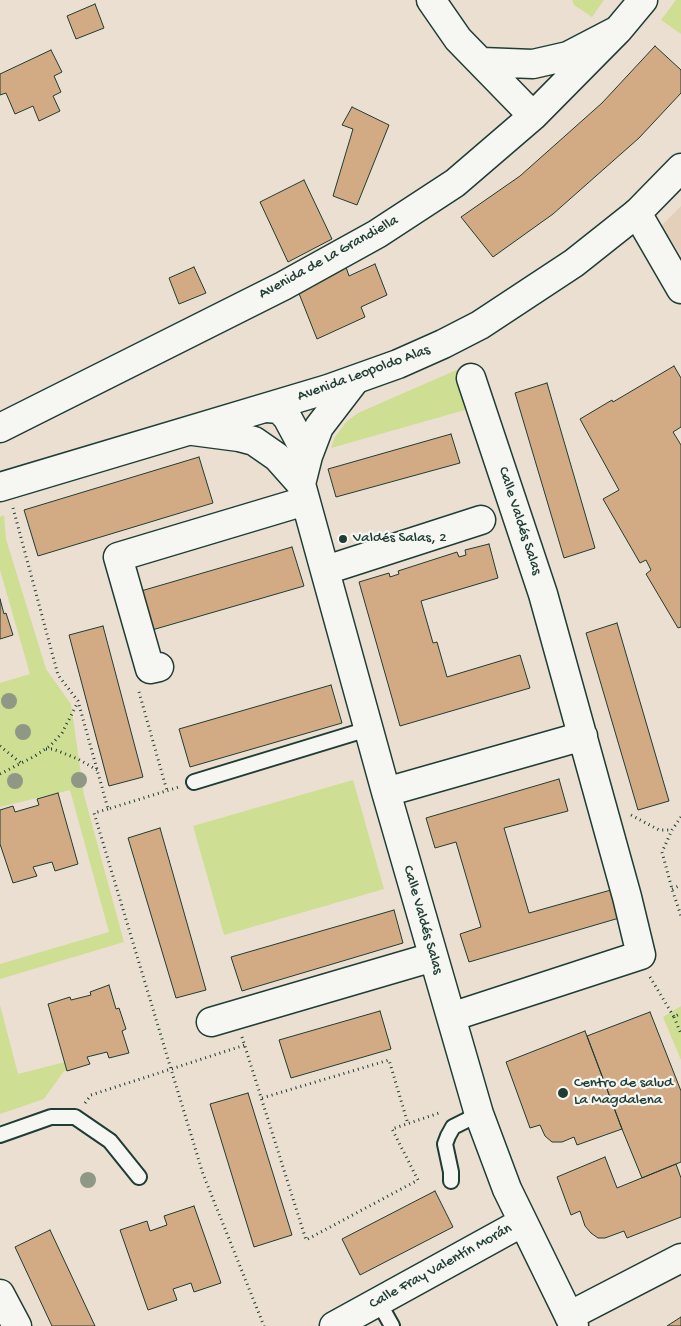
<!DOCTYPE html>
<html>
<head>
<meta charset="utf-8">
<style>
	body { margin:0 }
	canvas { display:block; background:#ebdfd1 }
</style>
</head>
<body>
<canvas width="681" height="1326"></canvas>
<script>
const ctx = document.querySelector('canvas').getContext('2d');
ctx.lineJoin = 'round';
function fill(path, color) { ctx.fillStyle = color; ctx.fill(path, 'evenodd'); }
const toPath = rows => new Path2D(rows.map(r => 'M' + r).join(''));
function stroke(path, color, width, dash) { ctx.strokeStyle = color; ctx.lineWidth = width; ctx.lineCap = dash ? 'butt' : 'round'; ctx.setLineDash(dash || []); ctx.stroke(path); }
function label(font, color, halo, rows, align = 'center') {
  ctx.font = font + ' "Gochi Hand",sans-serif'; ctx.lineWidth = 4.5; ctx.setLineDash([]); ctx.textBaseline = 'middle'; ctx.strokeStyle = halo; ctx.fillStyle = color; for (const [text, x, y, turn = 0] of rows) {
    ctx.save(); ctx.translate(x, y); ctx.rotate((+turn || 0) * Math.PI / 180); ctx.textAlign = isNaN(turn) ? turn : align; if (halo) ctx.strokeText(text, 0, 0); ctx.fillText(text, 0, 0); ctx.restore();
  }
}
fill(toPath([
	[681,206,681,255,661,226]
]), '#e4cfba');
fill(toPath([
	[572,0,604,0,592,17,574,5],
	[676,0,681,0,681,34,661,20],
	[461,368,472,408,331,448,335,437,346,422,358,413],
	[4,515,6,539,46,669,71,704,84,795,124,942,0,979,0,964,109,932,70,790,0,807,0,683,30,674,0,570,0,517],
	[353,780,384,889,224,935,193,826],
	[0,1005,18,1074,65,1062,67,1071,64,1071,44,1099,0,1114],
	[681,1006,681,1060,663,1017]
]), '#cede92');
const building = toPath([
	[95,4,104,28,76,39,67,16,95,4],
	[655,46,681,70,681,93,639,138,553,214,493,257,461,217,520,176,602,103,655,46],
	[51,50,62,72,54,76,61,92,53,96,60,111,39,121,33,106,15,114,6,93,0,95,0,74,51,50],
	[352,107,389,125,357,205,333,196,353,129,342,125,352,107],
	[304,180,332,239,288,262,260,202,304,180],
	[375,264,387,295,361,307,365,317,317,339,298,291,346,267,349,276,375,264],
	[194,267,206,293,179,304,169,278,194,267],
	[674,366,681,378,681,427,673,432,681,445,681,627,678,628,646,574,651,570,646,560,640,563,603,499,619,490,580,419,612,400,613,402,674,366],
	[547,383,595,548,564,558,515,393,547,383],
	[451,434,460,463,336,497,328,469,451,434],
	[199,457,213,503,38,556,24,510,199,457],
	[489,544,498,578,421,601,433,643,437,642,447,677,520,655,530,688,400,726,359,582,389,573,390,577,399,574,398,571,457,552,459,557,466,555,465,550,489,544],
	[292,547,304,586,152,630,141,591,292,547],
	[0,599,4,614,6,613,13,635,0,639,0,599],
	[617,623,669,801,638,810,586,633,617,623],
	[103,626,143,777,109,786,69,635,103,626],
	[331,685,342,723,190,767,179,729,331,685],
	[559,779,568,811,504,828,529,913,618,888,626,916,469,962,460,934,481,927,456,842,435,848,426,818,559,779],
	[58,793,78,864,55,871,52,862,33,867,37,876,13,883,0,844,0,810,13,806,15,812,39,805,37,799,58,793],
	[160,828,206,990,176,998,128,838,160,828],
	[394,910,403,943,242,991,231,957,394,910],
	[109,985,116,1009,119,1008,126,1029,122,1031,129,1053,109,1058,107,1052,87,1057,90,1064,67,1071,48,1004,70,997,71,1000,91,995,90,992,109,985],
	[380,1011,391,1049,291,1078,279,1040,380,1011],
	[650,1012,681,1091,681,1162,642,1178,622,1129,587,1036,650,1012],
	[585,1031,622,1129,577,1145,574,1137,562,1142,552,1142,545,1136,540,1125,530,1128,506,1062,585,1031],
	[248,1093,292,1235,254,1247,210,1104,248,1093],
	[605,1157,617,1188,676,1164,681,1178,681,1217,627,1238,624,1231,605,1238,598,1238,591,1233,585,1226,580,1211,571,1215,557,1177,605,1157],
	[435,1191,453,1227,360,1275,342,1239,435,1191],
	[194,1206,221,1283,194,1292,191,1283,173,1289,177,1300,148,1310,120,1230,147,1221,150,1231,167,1225,164,1216,194,1206],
	[50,1230,95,1326,52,1326,15,1247,50,1230],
	[681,1317,681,1326,667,1326,681,1317]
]);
fill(building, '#d2aa83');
stroke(building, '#1f3d34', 1);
const service = toPath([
	[194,782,368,729],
	[0,1135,51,1117,75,1117,110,1141,139,1177],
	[451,1181,451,1172,445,1144,448,1136,453,1127,479,1114],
	[378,1301,392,1326]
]);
const minor = toPath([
	[431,0,458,39,533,116],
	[482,62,533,64,568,56,618,30,643,0],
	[637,213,681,289],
	[355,380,319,427,308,456,301,484,386,792,479,1114,507,1189,574,1326],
	[267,408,279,409,287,417,308,456],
	[0,428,283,286,377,234,455,183,533,116,618,30],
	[193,431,239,437,254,441,277,457,301,484],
	[326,570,481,520],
	[159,667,150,669,118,557,305,501],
	[386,792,583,736],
	[451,1017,641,955,627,897,543,594,471,378],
	[211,1022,433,957],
	[0,1294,17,1326],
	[569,1316,681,1258],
	[334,1326,523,1222]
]);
const secondary = toPath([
	[0,487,328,389,398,364,443,344,480,325,574,263,637,213,681,168]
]);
stroke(service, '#1f3d34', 18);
stroke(minor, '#1f3d34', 31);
stroke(secondary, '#1f3d34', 31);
stroke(toPath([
	[13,508,58,675,78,701,108,809,179,787],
	[139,692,167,791],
	[0,746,21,763],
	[46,749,53,749,78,759,97,770],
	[0,774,35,756,50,746,62,733,78,702],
	[108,809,94,813,171,1069,203,1174,264,1326],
	[631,815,659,830,672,830],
	[681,817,672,830,662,852,672,889,681,916],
	[672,889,681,885],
	[650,977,674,1017,681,1013],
	[674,1017,681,1034],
	[242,1037,306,1240,418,1180,392,1129,442,1112],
	[262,1098,389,1060,408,1124],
	[85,1103,91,1095,245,1045]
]), '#1f3d34', 3, [1, 4]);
stroke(service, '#f6f6f2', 14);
stroke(minor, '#f6f6f2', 28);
stroke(secondary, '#f6f6f2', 28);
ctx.fillStyle = '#8e9885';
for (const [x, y] of [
	[9,701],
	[23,732],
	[79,780],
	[15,781],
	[88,1180]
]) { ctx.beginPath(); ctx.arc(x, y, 8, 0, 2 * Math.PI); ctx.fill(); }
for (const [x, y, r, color] of [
	[343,539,5,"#1f3d34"],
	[563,1093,6,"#1f3d34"]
]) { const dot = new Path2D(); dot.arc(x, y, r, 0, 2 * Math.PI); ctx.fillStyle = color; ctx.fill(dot); stroke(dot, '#f6f6f2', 2); }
label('15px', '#1f3d34', '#f6f6f2', [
	["Avenida de La Grandiella",329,258,-29],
	["Avenida Leopoldo Alas",364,374,-20],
	["Calle Valdés Salas",519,521,72],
	["Calle Valdés Salas",422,920,74],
	["Calle Fray Valentín Morán",441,1267,-29]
]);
label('15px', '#1f3d34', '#f6f6f2', [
	["Valdés Salas, 2",353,539],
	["Centro de salud",574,1084],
	["La Magdalena",574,1101]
], 'left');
</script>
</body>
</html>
